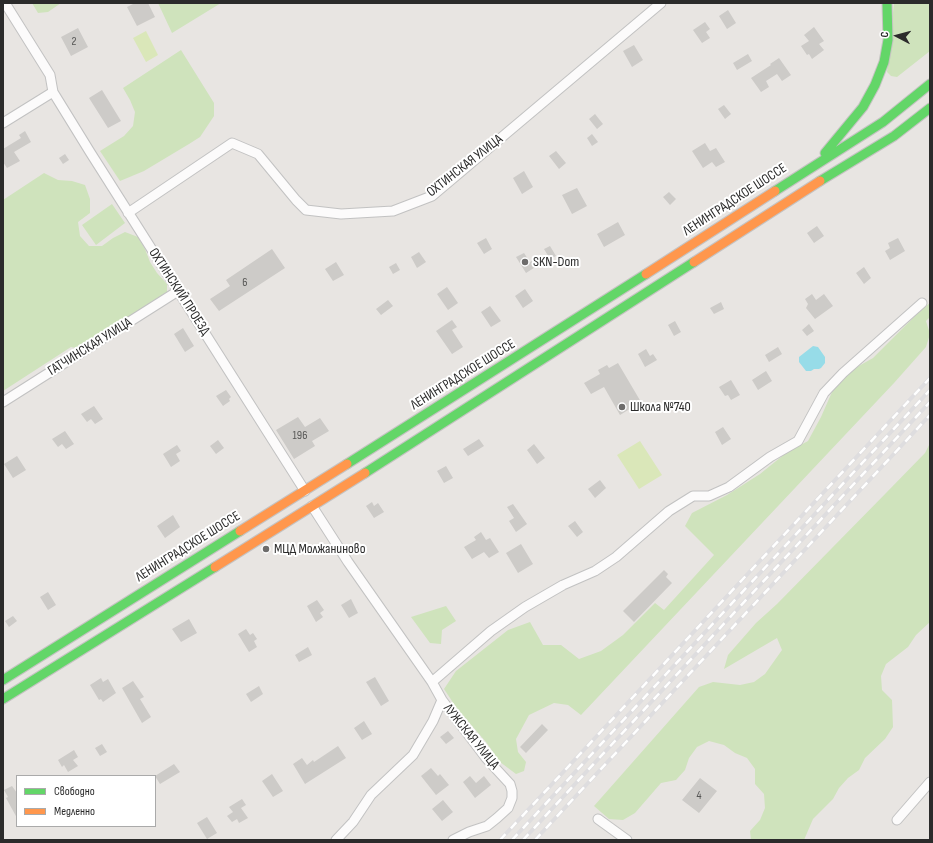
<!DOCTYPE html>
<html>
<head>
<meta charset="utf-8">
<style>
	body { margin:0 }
	#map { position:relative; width:933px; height:843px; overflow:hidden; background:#e8e5e2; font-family:"Sofia Sans Condensed",sans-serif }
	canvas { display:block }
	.frame { position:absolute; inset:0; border:4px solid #2b2b2b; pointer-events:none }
	.legend { position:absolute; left:16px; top:775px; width:140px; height:52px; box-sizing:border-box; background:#fff; border:1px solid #aaa; margin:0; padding:5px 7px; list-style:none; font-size:12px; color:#2b2b2b }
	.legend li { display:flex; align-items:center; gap:8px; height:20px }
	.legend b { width:20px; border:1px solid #aaa }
	.north { position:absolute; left:877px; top:16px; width:40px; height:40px; -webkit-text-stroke:3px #fff; paint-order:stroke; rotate:276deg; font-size:11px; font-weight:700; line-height:16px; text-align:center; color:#2b2b2b }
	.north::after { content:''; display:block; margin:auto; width:14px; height:18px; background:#2b2b2b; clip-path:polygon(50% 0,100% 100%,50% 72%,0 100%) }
</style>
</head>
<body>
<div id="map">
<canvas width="933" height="843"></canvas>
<div class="frame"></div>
<ul class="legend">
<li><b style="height:5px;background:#63d668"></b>Свободно</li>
<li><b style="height:5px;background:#ff974d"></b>Медленно</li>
</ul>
<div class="north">С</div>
</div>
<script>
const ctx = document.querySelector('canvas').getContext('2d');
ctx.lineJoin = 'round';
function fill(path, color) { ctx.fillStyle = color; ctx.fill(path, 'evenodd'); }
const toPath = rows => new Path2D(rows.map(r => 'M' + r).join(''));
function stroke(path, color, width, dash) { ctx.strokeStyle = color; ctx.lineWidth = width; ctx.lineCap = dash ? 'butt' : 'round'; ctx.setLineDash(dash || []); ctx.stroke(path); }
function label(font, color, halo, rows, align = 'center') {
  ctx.font = font + ' "Sofia Sans Condensed",sans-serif'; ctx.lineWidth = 4; ctx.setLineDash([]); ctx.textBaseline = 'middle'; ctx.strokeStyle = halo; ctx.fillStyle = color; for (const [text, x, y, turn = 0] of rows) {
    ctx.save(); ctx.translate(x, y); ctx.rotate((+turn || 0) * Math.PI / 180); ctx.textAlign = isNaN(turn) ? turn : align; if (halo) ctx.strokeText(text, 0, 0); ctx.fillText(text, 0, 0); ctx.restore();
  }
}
fill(toPath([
	[32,3,61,3,48,12,38,13],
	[158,3,221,3,172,33],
	[894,3,930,3,930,51,897,77,891,76,887,72],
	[181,50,214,103,214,116,200,137,189,144,144,171,120,181,100,151,124,136,133,126,135,112,130,100,123,88],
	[44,173,58,180,72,181,85,185,90,199,90,213,78,222,80,236,89,246,102,246,113,238,125,232,138,237,145,249,150,262,157,273,167,284,167,292,79,349,71,347,3,391,3,200],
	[112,204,125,223,96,245,82,225],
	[930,303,930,317,926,321,930,334,926,347,894,383,581,715,568,705,554,703,529,715,516,739,518,752,526,762,524,771,516,774,500,762,486,742,458,710,444,689,456,671,508,630,530,622,543,645,561,645,579,659,601,651,623,635,655,603,664,610,714,555,685,526,692,513,727,495,760,474,786,453,808,441,821,417,832,392,840,382,850,371,873,358,922,309],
	[930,443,930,622,916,635,908,647,886,664,881,676,882,690,892,700,893,727,885,739,865,758,859,770,848,778,839,788,833,799,813,819,804,840,751,840,750,831,760,820,765,808,764,794,755,784,755,769,747,758,735,753,724,745,709,741,697,747,689,758,685,770,676,780,661,783,635,813,623,820,609,819,594,806,699,687,713,682,740,685,754,682,765,674,782,650,777,638,724,669,728,655,756,623,777,604,886,493,925,453],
	[446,606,456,621,442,630,441,644,430,643,411,617]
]), '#cfe3bc');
fill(toPath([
	[146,31,158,55,146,62,133,38],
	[640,441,662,475,639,489,617,455]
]), '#dae7b9');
fill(toPath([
	[813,346,818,347,825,357,825,363,821,368,819,369,814,369,811,371,806,371,799,362,799,357]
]), '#97dce8');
fill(toPath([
	[135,3,148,3,155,17,137,26,127,7],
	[728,10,736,23,727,29,719,16],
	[705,22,710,29,706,32,710,38,702,43,693,30],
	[814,27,824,41,819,44,824,50,812,59,809,54,807,55,801,46,809,41,804,35],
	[78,28,88,47,71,56,61,37],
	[634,45,643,60,632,67,623,51],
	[748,54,752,61,737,70,733,63],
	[779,58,791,75,782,81,777,74,766,81,769,87,761,92,751,78,771,65,770,64],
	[102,90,121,121,108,128,89,98],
	[724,105,731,114,725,119,718,109],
	[595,114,603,124,597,129,589,119],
	[25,131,31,142,14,152,20,161,7,168,3,162,3,149,21,138,19,135],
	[592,134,598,142,592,146,587,138],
	[705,143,710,151,716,148,725,162,716,167,712,162,703,168,692,151],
	[556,151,566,163,559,169,549,156],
	[65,154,69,160,63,164,59,158],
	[524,171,533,187,522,194,513,178],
	[577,188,587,206,572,214,562,195],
	[669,192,676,199,670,205,663,197],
	[618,222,625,235,604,247,597,234],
	[817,226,824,236,814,243,807,233],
	[486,238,492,249,484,254,477,243],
	[898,238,905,251,890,260,885,251,890,248,888,243],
	[550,246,556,256,550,259,544,249],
	[272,249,285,268,219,311,210,299,230,286,226,280],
	[419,252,426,262,417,268,411,257],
	[524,253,530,262,534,260,537,266,526,273,516,257],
	[336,262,344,275,333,281,325,269],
	[396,263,400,270,393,274,389,267],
	[864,267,871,278,864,284,856,273],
	[447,287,458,303,448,310,437,294],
	[525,289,533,301,523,308,515,296],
	[812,294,816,300,824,294,833,306,815,319,806,308,808,304,805,299],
	[388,300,393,306,381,315,376,309],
	[721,302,724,309,714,314,710,308],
	[490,306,501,321,491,327,481,312],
	[452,320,457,327,452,330,463,347,452,354,436,331],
	[675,321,681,332,674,336,668,325],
	[809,324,814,331,807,336,802,330],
	[183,328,194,346,185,352,174,334],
	[778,347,782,354,769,362,765,355],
	[646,349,650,356,653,354,657,360,645,367,638,354],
	[618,363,641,402,620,415,604,387,591,394,584,383,600,374,598,370,607,365,609,368],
	[766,371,772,381,758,390,752,380],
	[731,380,740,395,731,400,728,395,725,396,719,387],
	[226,390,231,397,229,399,230,401,223,406,216,396],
	[94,406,103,419,95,424,91,419,87,422,81,414],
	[298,417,305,427,320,418,329,431,312,441,315,446,294,459,276,430],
	[723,427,731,439,722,445,715,432],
	[65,431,74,444,66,449,62,444,58,447,52,439],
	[479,439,484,446,468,456,463,449],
	[218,440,224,448,216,454,210,446],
	[534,444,545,458,537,464,527,450],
	[177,445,181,451,176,454,180,461,171,467,163,454],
	[17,456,26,470,13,478,4,464],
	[446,466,453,478,444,483,437,471],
	[600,480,606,488,595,498,588,489],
	[372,502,374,506,378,503,384,512,374,518,366,506],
	[513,504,527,524,516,532,509,521,514,518,507,507],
	[173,515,180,527,165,538,157,526],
	[575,521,583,532,577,537,568,526],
	[481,532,486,540,490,538,499,552,489,558,484,552,472,559,464,547,476,540,474,537],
	[521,544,533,564,518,573,506,553],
	[664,570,668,574,666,577,672,583,634,622,623,611],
	[48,592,56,605,48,610,40,597],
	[351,599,358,613,349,618,341,605],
	[317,600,324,610,320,613,323,617,316,622,307,606],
	[13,616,17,621,9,627,5,621],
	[189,619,197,633,181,642,172,629],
	[246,629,250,635,253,633,257,639,254,641,257,647,249,652,238,634],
	[308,647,312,655,299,662,295,655],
	[375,677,389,701,381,706,366,682],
	[101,678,103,682,108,679,116,693,103,702,101,699,99,700,90,685],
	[133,681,144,697,140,699,151,717,142,723,122,688],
	[259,686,263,694,251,702,246,694],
	[364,721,372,734,362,740,354,728],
	[542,724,548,730,526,753,520,747],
	[448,731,454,738,446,744,440,737],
	[102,744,107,752,100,756,95,748],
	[338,746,346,758,305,784,293,764,302,758,307,765,313,760,314,762],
	[74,750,78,757,73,760,78,766,68,772,64,765,62,767,58,760],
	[174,764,180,772,160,784,155,776],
	[431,768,438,776,440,774,449,785,436,795,421,776],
	[272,774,283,791,273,797,262,781],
	[470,776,476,783,484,776,491,785,475,798,463,782],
	[700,778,717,791,699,813,682,800],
	[12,786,17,793,17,818,6,798,8,797,4,790],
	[242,799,246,805,241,808,248,818,239,823,237,819,232,822,227,816,233,812,229,807],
	[443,800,453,812,442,821,432,809],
	[207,817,217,833,207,839,197,823]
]), '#cdcbc8');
const street = toPath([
	[5,3,50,75,53,92,90,152,305,491],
	[3,123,53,92],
	[128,213,232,143,258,154,296,200,306,210,341,214,393,211,432,196,661,3],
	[3,402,178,291],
	[312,506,348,562,432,682,442,700,486,758,510,784,512,791,512,798,508,808,497,818,487,826,469,832,453,840],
	[432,682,491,631,525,607,563,585,595,571,616,557,669,511,693,496,709,496,729,487,770,457,798,441,824,393,843,373,922,303],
	[598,819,627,840],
	[897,820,930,782],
	[336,840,353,822,371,795,413,755,433,721,442,700]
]);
const fast = toPath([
	[825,153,863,107,875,85,884,62,888,40,887,3],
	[820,181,894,136,930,108],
	[775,191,883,122,930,84],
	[347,464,646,274],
	[365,473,694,262],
	[3,680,240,531],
	[3,699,215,567]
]);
const slow = toPath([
	[694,262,820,181],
	[646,274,775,191],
	[240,531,347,464],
	[215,567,365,473]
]);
stroke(street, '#c2c2c2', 11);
stroke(fast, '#c5c3c2', 11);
stroke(slow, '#c5c3c2', 11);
stroke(street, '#fcfbfb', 9);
stroke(fast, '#63d668', 9);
stroke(slow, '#ff974d', 9);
const rail = toPath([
	[500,840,930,378],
	[512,840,930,390],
	[523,840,930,402],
	[535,840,930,415]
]);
stroke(rail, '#dedddf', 4);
stroke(rail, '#fff', 2.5, [8]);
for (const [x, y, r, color] of [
	[525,262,4,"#6d6c6b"],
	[622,407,4,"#6d6c6b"],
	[266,549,4,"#6d6c6b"]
]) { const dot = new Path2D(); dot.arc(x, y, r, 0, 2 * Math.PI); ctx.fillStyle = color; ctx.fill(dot); stroke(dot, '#fff', 1.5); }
label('12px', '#555554', null, [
	["2",74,42],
	["6",245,283],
	["196",300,436],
	["4",699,796]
]);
label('14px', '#2b2b2b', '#fff', [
	["ОХТИНСКАЯ УЛИЦА",465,166,-38],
	["ЛЕНИНГРАДСКОЕ ШОССЕ",735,200,-33],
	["ОХТИНСКИЙ ПРОЕЗД",179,292,57],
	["ГАТЧИНСКАЯ УЛИЦА",90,347,-32],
	["ЛЕНИНГРАДСКОЕ ШОССЕ",463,375,-32],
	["ЛЕНИНГРАДСКОЕ ШОССЕ",188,547,-32],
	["ЛУЖСКАЯ УЛИЦА",471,737,51]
]);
label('14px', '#2b2b2b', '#fff', [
	["SKN-Dom",533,262],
	["Школа №740",630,407],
	["МЦД Молжаниново",274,549]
], 'left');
</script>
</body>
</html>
